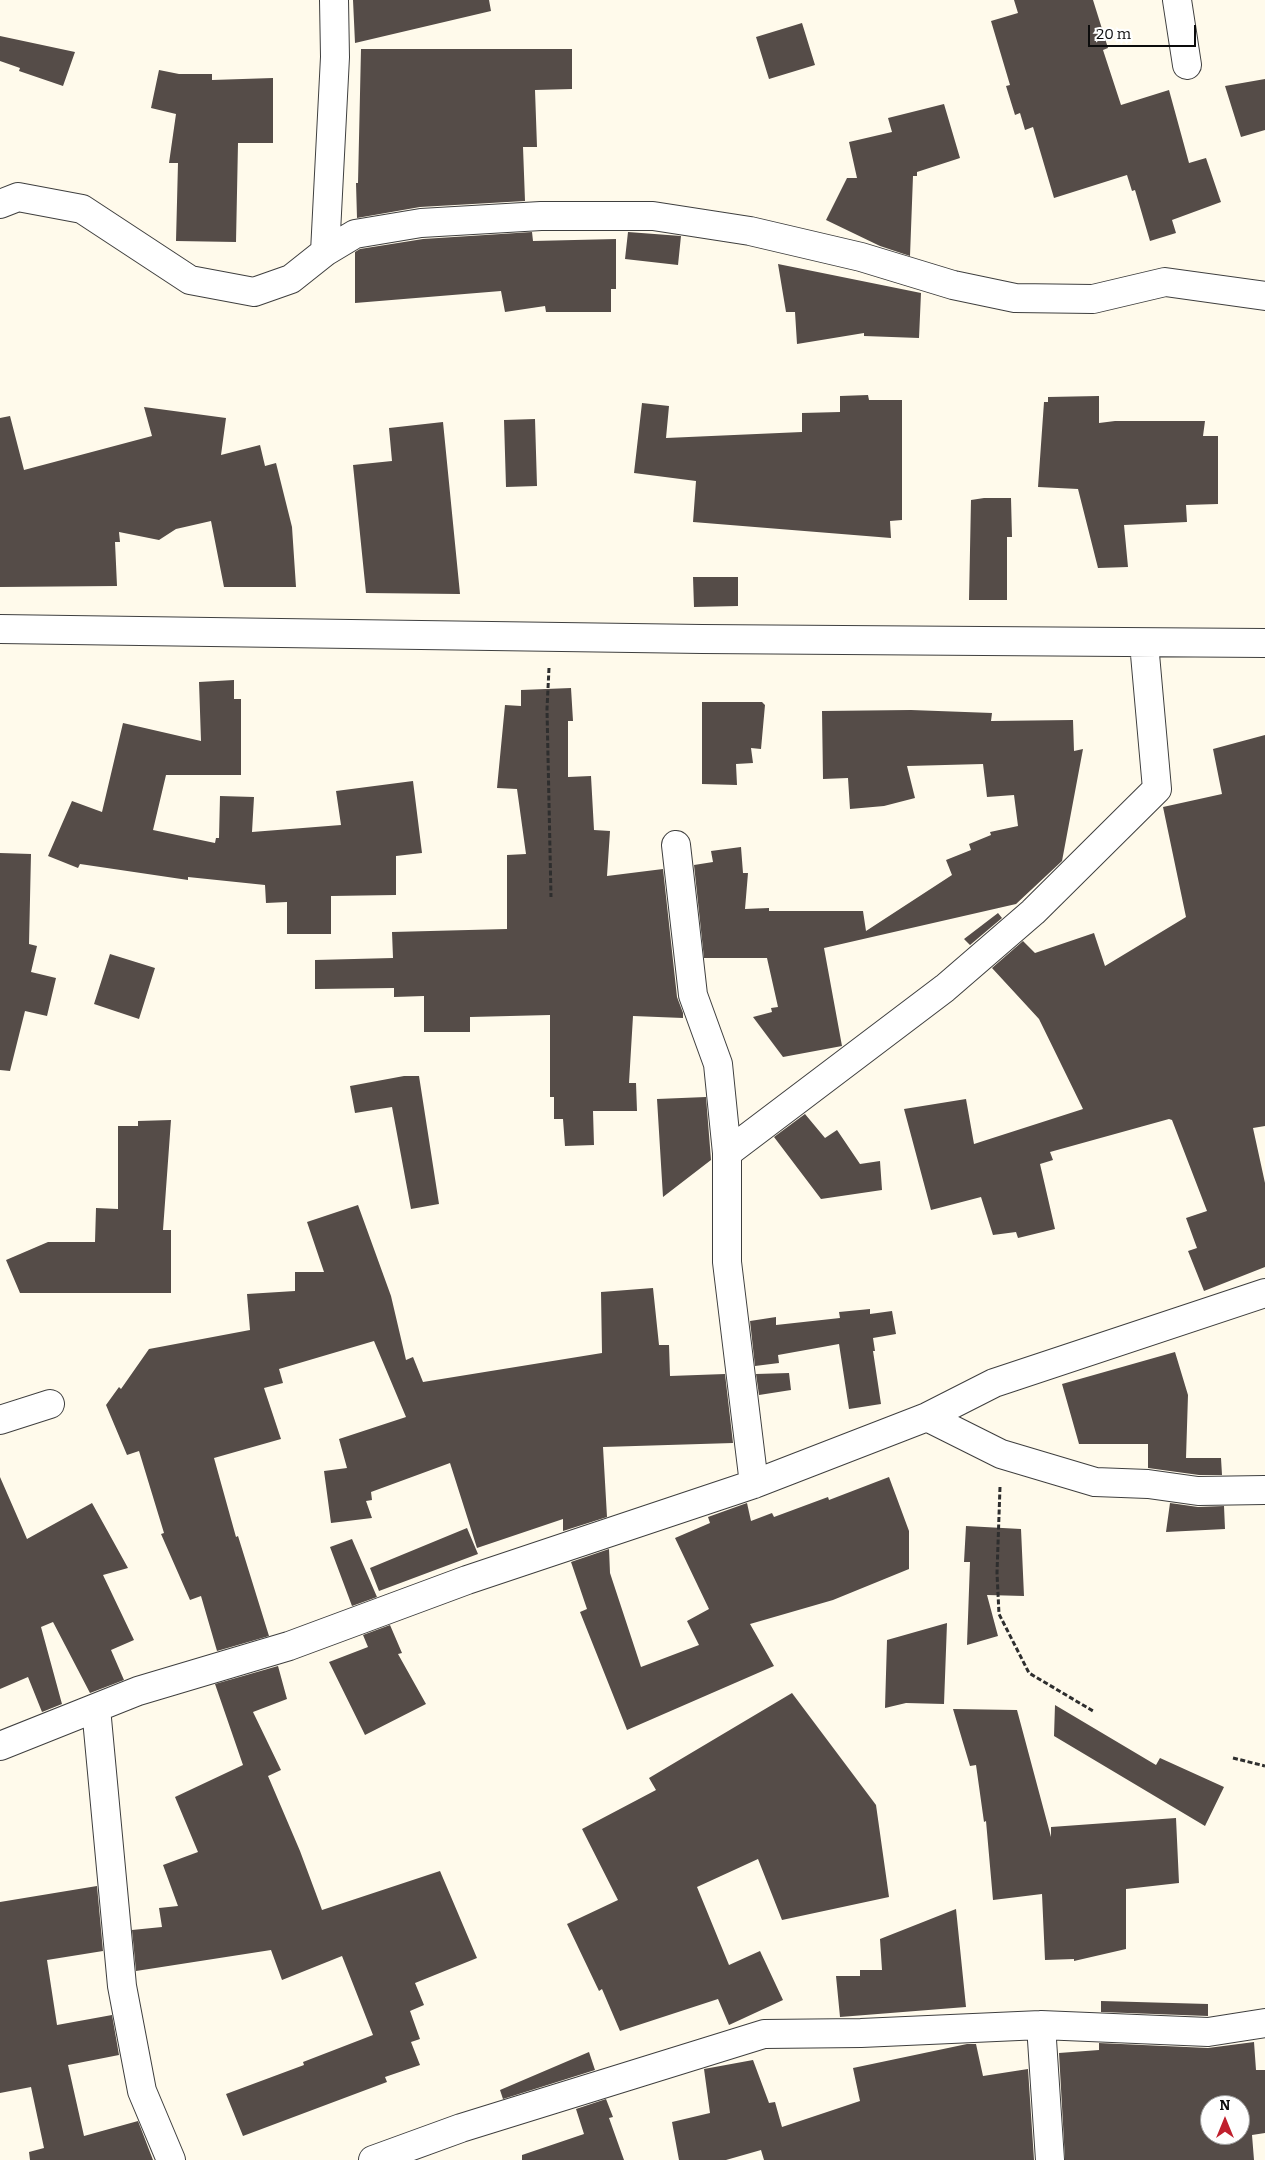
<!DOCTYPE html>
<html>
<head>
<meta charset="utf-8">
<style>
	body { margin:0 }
	#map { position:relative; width:1265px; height:2160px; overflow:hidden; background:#fffaeb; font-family:Bitter,serif }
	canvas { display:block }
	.north { position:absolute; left:1200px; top:2095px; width:50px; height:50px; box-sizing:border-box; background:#fff; border:1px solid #9e9e9e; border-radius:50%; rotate:0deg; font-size:14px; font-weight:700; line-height:20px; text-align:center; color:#0c0c0c }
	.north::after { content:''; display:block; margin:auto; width:18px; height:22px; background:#c0202e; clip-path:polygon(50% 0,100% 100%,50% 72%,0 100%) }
	.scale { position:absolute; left:1088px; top:25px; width:108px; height:22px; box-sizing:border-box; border:2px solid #0c0c0c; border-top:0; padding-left:6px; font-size:15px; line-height:18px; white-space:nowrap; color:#0c0c0c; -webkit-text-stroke:4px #fff; paint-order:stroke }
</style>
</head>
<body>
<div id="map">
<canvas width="1265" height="2160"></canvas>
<div class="north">N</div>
<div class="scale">20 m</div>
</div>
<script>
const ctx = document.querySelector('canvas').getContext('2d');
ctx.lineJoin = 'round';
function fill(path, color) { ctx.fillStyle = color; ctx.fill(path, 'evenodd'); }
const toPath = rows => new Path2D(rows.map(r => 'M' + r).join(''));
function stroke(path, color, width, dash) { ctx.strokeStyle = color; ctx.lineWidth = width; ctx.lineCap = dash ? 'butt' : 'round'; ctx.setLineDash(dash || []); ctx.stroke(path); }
fill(toPath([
	[353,0,489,0,491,11,355,43],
	[1014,0,1093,0,1108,48,1103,50,1121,105,1169,90,1189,163,1206,158,1221,202,1172,220,1176,233,1150,241,1135,190,1132,191,1127,175,1054,198,1033,127,1025,130,1020,113,1015,115,1006,86,1010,85,991,21,1018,13],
	[802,23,815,65,769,79,756,37],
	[0,36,75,52,63,86,19,71,20,68,0,61],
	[361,49,572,49,572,89,535,90,537,147,523,147,525,201,420,207,357,218,356,183,358,183],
	[159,70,179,74,212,74,212,80,273,78,273,143,238,143,236,242,176,241,178,163,169,163,176,114,151,108],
	[1265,79,1265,130,1241,137,1225,86],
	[944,104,960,158,917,172,917,176,913,176,910,256,880,246,826,220,847,178,857,178,849,142,892,132,888,118],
	[532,232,533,241,616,239,616,289,611,289,611,312,546,312,545,306,505,312,501,291,355,303,355,252,360,249,423,239],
	[628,232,681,236,678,265,625,259],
	[778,264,921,293,919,338,864,336,864,333,797,344,795,312,786,312],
	[868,395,869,400,902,400,902,520,890,521,891,538,693,522,696,481,634,473,642,403,669,406,666,438,802,432,802,413,840,412,840,396],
	[1099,396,1099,423,1115,421,1205,421,1203,436,1218,436,1218,504,1186,505,1187,522,1124,525,1128,567,1098,568,1078,489,1038,487,1044,402,1048,402,1048,397],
	[144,407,226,418,221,455,260,445,265,466,276,463,292,527,296,587,224,587,211,521,176,529,159,540,119,532,120,542,115,542,117,586,0,587,0,418,10,416,24,470,152,436],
	[535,419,537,486,506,487,504,420],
	[443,422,460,594,366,593,353,465,392,461,389,428],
	[984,498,1011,498,1012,537,1007,537,1007,600,969,600,971,500],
	[693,577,738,577,738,606,694,607],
	[234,680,234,699,241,699,241,775,166,775,153,830,215,843,216,838,219,838,220,796,254,797,252,832,341,825,336,791,413,781,422,853,396,856,396,895,331,896,331,934,287,934,287,902,266,903,265,885,188,877,188,880,80,864,78,868,48,856,72,801,102,812,123,723,201,741,199,682],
	[571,688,573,721,568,721,568,777,591,776,594,830,610,831,607,876,663,869,677,997,683,1013,683,1018,633,1016,629,1083,636,1083,637,1111,593,1111,594,1145,565,1146,563,1119,554,1119,554,1097,550,1097,550,1015,470,1017,470,1032,424,1032,424,996,394,997,394,988,315,989,315,960,393,958,392,932,507,929,507,855,526,854,517,789,497,788,505,705,521,706,521,690],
	[702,702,762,702,765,705,761,749,751,748,753,763,736,764,737,785,702,784],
	[911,710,992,713,991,721,1073,720,1074,751,1083,749,1062,861,1016,904,824,948,842,1046,783,1057,753,1017,772,1012,771,1008,778,1007,767,958,704,958,694,865,713,862,711,851,741,847,743,873,748,873,745,909,769,908,769,911,863,911,866,931,952,875,946,860,971,850,969,844,991,835,990,832,1018,826,1014,795,987,797,983,764,907,766,915,798,884,806,850,809,848,778,823,779,822,711],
	[1265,735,1265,1126,1253,1128,1265,1183,1265,1267,1204,1291,1188,1251,1197,1248,1186,1218,1207,1211,1172,1120,1169,1119,1050,1152,1053,1160,1040,1164,1055,1229,1018,1238,1016,1232,993,1235,981,1197,931,1210,904,1109,966,1099,974,1144,1083,1109,1039,1019,992,968,1023,941,1035,953,1094,933,1105,966,1186,917,1163,807,1222,794,1213,749],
	[0,853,31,854,29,944,37,946,31,972,56,978,47,1016,25,1011,10,1071,0,1070],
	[998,913,1002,918,970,945,964,939],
	[110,954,155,968,139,1019,94,1004],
	[404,1076,419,1076,439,1204,411,1209,392,1107,355,1113,350,1086],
	[706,1097,711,1160,663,1197,657,1099],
	[805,1114,825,1138,837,1130,860,1164,880,1161,882,1190,821,1199,774,1137],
	[171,1120,163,1230,171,1230,171,1293,20,1293,6,1260,48,1242,95,1242,96,1208,118,1209,118,1126,138,1126,138,1121],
	[358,1205,391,1296,406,1360,413,1357,423,1382,602,1353,601,1292,653,1288,659,1345,669,1345,670,1376,725,1374,733,1443,603,1447,607,1517,563,1531,563,1519,477,1548,450,1463,371,1492,372,1500,366,1501,372,1518,331,1523,324,1471,347,1468,339,1439,406,1417,374,1341,279,1369,283,1383,264,1388,281,1439,214,1458,236,1537,238,1536,269,1636,217,1651,201,1596,190,1600,161,1534,164,1533,139,1451,127,1455,106,1405,119,1387,121,1389,149,1349,250,1330,247,1294,295,1291,295,1272,324,1272,307,1222],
	[870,1309,870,1314,892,1311,896,1334,873,1338,875,1351,873,1351,881,1404,849,1409,839,1344,778,1355,779,1363,755,1366,750,1321,776,1317,776,1325,840,1318,839,1312],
	[1175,1352,1188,1395,1186,1458,1221,1458,1222,1475,1199,1475,1148,1468,1148,1444,1079,1444,1062,1384],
	[789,1373,791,1390,759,1395,756,1374],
	[0,1477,27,1539,92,1503,128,1568,103,1575,134,1640,111,1650,124,1680,90,1693,53,1622,41,1627,62,1704,42,1712,28,1677,0,1689],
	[889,1477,909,1531,909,1569,833,1600,750,1624,774,1666,627,1730,580,1612,587,1609,571,1562,609,1549,610,1573,641,1667,699,1645,687,1621,709,1609,675,1538,710,1523,708,1517,747,1503,751,1521,772,1513,774,1517,828,1497,829,1500],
	[1170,1503,1198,1507,1224,1506,1225,1529,1166,1532],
	[966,1526,1021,1529,1024,1596,987,1595,998,1636,967,1645,970,1562,964,1562],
	[467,1528,478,1554,379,1591,370,1568],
	[352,1539,377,1597,352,1606,330,1547],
	[947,1623,944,1704,906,1703,885,1708,887,1640],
	[390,1625,402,1653,398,1654,426,1704,365,1735,329,1662,368,1647,363,1635],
	[278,1666,287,1699,253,1712,281,1770,268,1776,300,1851,322,1910,440,1871,477,1958,415,1983,424,2005,410,2011,420,2039,411,2042,420,2065,385,2077,387,2082,243,2136,226,2094,304,2065,303,2062,373,2035,342,1956,282,1980,271,1950,136,1971,132,1930,162,1927,159,1908,178,1906,163,1865,198,1852,175,1797,243,1765,215,1684],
	[792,1693,876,1805,889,1897,782,1920,758,1859,697,1887,729,1965,760,1951,783,2000,729,2025,718,1999,620,2031,602,1989,599,1991,567,1924,618,1900,582,1829,656,1790,649,1778],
	[1055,1705,1156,1765,1160,1758,1224,1787,1205,1826,1054,1736],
	[953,1709,1017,1710,1051,1837,1051,1827,1176,1818,1179,1883,1126,1889,1126,1949,1074,1961,1074,1959,1045,1960,1042,1894,993,1900,986,1821,984,1822,976,1765,970,1766],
	[97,1886,103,1951,47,1960,57,2025,112,2015,119,2055,68,2065,84,2136,138,2121,153,2160,30,2160,29,2152,44,2148,31,2087,0,2093,0,1902],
	[956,1909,966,2007,840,2017,836,1976,860,1976,860,1970,882,1970,880,1939],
	[1101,2001,1208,2004,1208,2016,1101,2012],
	[1254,2042,1256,2070,1265,2070,1265,2133,1252,2135,1254,2160,1065,2160,1059,2053,1099,2050,1099,2043,1208,2048],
	[1210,2105,1240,2105,1240,2135,1210,2135],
	[967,2044,976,2044,983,2076,1028,2069,1034,2160,764,2160,761,2150,726,2160,679,2160,672,2122,710,2113,704,2069,753,2060,769,2103,775,2102,782,2127,860,2101,853,2068],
	[589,2052,595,2070,503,2099,500,2090],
	[606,2099,613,2117,609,2118,624,2160,522,2160,522,2155,584,2134,576,2109]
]), '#554c48');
const street = toPath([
	[1177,0,1187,65],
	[0,204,18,197,82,209,190,280,254,292,291,279,325,252,355,234,421,223,541,216,653,216,750,231,861,257,953,285,1015,298,1093,299,1165,282,1265,296],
	[325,252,335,57,334,0],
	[0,629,702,639,1265,643],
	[676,845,693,995,718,1064,727,1153,727,1262,754,1484],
	[727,1153,945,988,1033,912,1157,789,1144,643],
	[927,1417,1001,1454,1095,1482,1148,1484,1198,1491,1265,1490],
	[0,1420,50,1404],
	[96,1708,122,1986,142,2091,171,2160],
	[0,1746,138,1691,289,1646,467,1580,754,1484,927,1417,994,1383,1265,1293],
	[1041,2025,1050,2160],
	[373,2160,461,2128,764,2034,861,2033,1041,2025,1208,2032,1265,2023]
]);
stroke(street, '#3f3f3f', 30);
stroke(toPath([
	[549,668,547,709,551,897],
	[1000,1487,997,1573,999,1614,1029,1673,1093,1711],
	[1233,1758,1265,1766]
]), '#2e2e2e', 3, [5, 2.5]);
stroke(street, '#fff', 28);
</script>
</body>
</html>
